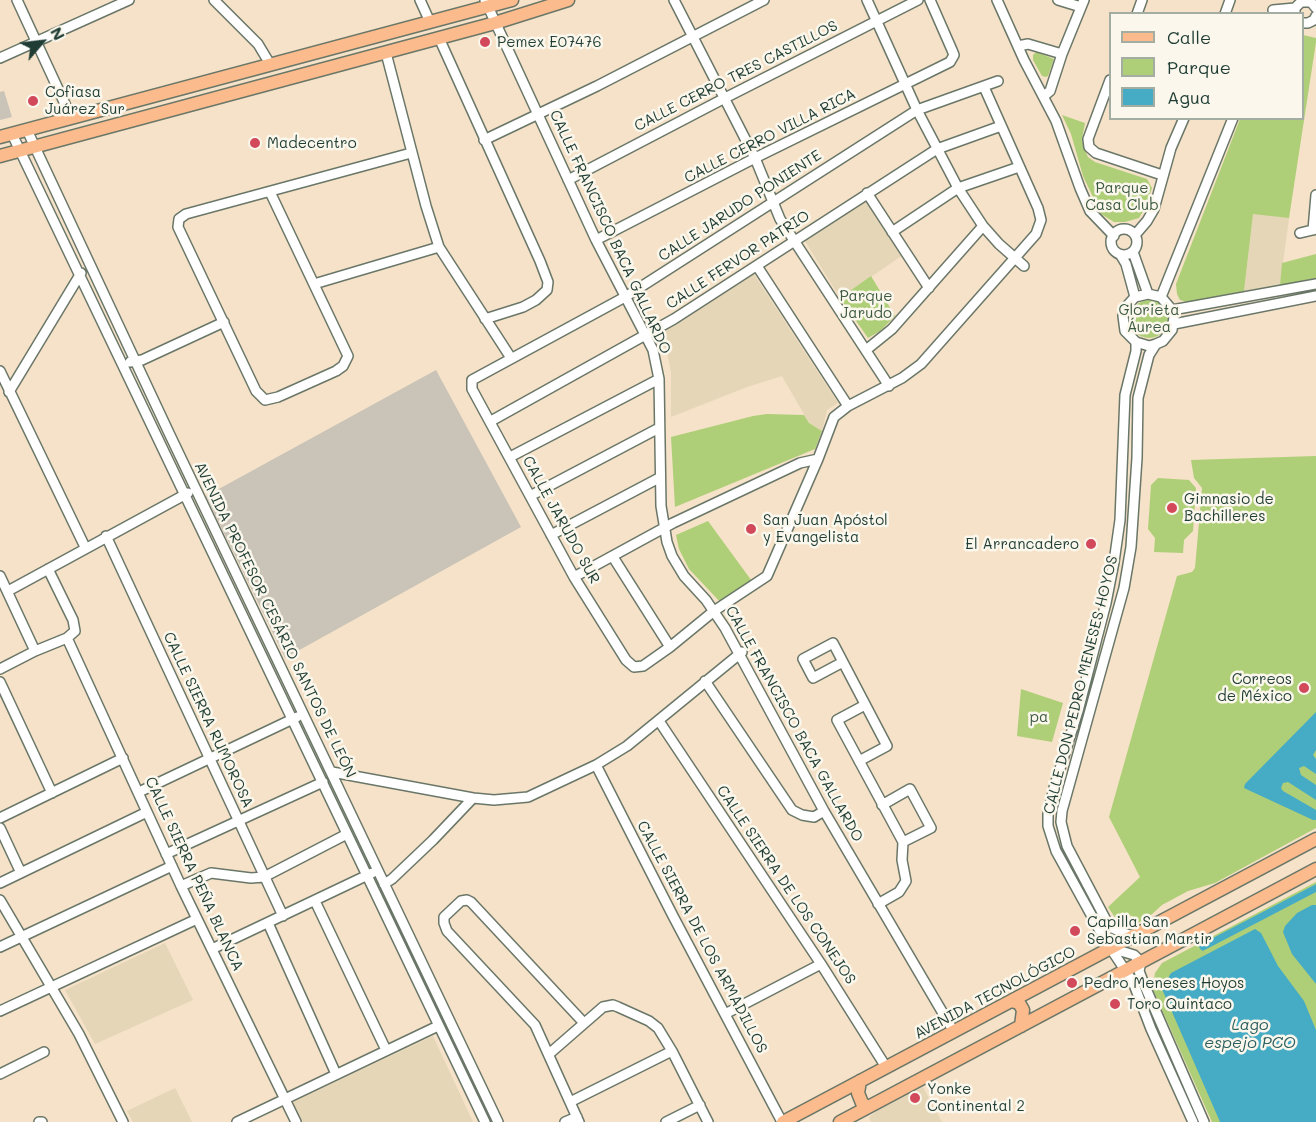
<!DOCTYPE html>
<html>
<head>
<meta charset="utf-8">
<style>
	body { margin:0 }
	#map { position:relative; width:1316px; height:1122px; overflow:hidden; background:#f5e2c8; font-family:Mali,sans-serif }
	canvas { display:block }
	.legend { position:absolute; left:1109px; top:12px; width:195px; height:108px; box-sizing:border-box; background:#fbf7ec; border:2px solid #a3ada2; margin:0; padding:8px 10px; list-style:none; font-size:18px; color:#1f3d34 }
	.legend li { display:flex; align-items:center; gap:12px; height:30px }
	.legend b { width:30px; border:2px solid #a3ada2 }
	.north { position:absolute; left:12px; top:12px; width:60px; height:60px; -webkit-text-stroke:4px #fbf7ec; paint-order:stroke; rotate:62deg; font-size:16px; font-weight:700; line-height:24px; text-align:center; color:#1f3d34 }
	.north::after { content:''; display:block; margin:auto; width:21px; height:27px; background:#1f3d34; clip-path:polygon(50% 0,100% 100%,50% 72%,0 100%) }
</style>
</head>
<body>
<div id="map">
<canvas width="1316" height="1122"></canvas>
<ul class="legend">
<li><b style="height:8px;background:#fbbb8c"></b>Calle</li>
<li><b style="height:16px;background:#aecf77"></b>Parque</li>
<li><b style="height:16px;background:#46abc5"></b>Agua</li>
</ul>
<div class="north">N</div>
</div>
<script>
const ctx = document.querySelector('canvas').getContext('2d');
ctx.lineJoin = 'round';
function fill(path, color) { ctx.fillStyle = color; ctx.fill(path, 'evenodd'); }
const toPath = rows => new Path2D(rows.map(r => 'M' + r).join(''));
function stroke(path, color, width, dash) { ctx.strokeStyle = color; ctx.lineWidth = width; ctx.lineCap = dash ? 'butt' : 'round'; ctx.setLineDash(dash || []); ctx.stroke(path); }
function label(font, color, halo, rows, align = 'center') {
  ctx.font = font + ' Mali,sans-serif'; ctx.lineWidth = 5; ctx.setLineDash([]); ctx.textBaseline = 'middle'; ctx.strokeStyle = halo; ctx.fillStyle = color; for (const [text, x, y, turn = 0] of rows) {
    ctx.save(); ctx.translate(x, y); ctx.rotate((+turn || 0) * Math.PI / 180); ctx.textAlign = isNaN(turn) ? turn : align; if (halo) ctx.strokeText(text, 0, 0); ctx.fillText(text, 0, 0); ctx.restore();
  }
}
fill(toPath([
	[866,201,903,255,840,298,805,241],
	[1253,213,1289,218,1280,285,1244,291],
	[754,274,838,403,827,410,822,431,809,423,782,376,747,387,671,417,671,372,667,352,659,334],
	[165,943,193,1000,95,1044,65,990],
	[433,1036,473,1122,303,1122,293,1102],
	[923,1087,942,1122,871,1122,869,1117,878,1110],
	[175,1088,192,1122,133,1122,127,1111]
]), '#e5d6b7');
fill(toPath([
	[4,91,12,117,0,120,0,92],
	[436,370,521,527,285,658,206,496]
]), '#c9c3b8');
fill(toPath([
	[1303,35,1316,38,1316,42,1289,218,1253,214,1244,291,1187,302,1180,300,1177,294,1176,284,1240,119,1302,118],
	[1036,52,1054,59,1048,76,1046,77,1042,76,1033,60,1033,55],
	[1062,115,1085,123,1082,139,1084,148,1088,157,1095,162,1147,179,1152,188,1145,208,1139,218,1125,222,1114,222,1101,214,1083,176,1071,134],
	[1316,254,1316,278,1280,285,1282,263],
	[871,276,895,316,880,331,868,338,840,298],
	'1130 319a19 19 0 1 1 38 0a19 19 0 1 1-38 0Z',
	[767,414,804,415,809,423,822,431,815,449,675,507,671,437,753,416],
	[1316,456,1316,828,1215,883,1188,891,1162,905,1151,915,1138,923,1132,916,1127,915,1118,922,1108,907,1140,877,1109,817,1177,576,1192,572,1195,568,1202,488,1194,478,1191,460],
	[1158,478,1189,480,1196,488,1193,531,1184,540,1183,553,1154,552,1155,538,1148,529,1151,485],
	[708,521,754,584,723,605,689,569,679,549,676,535],
	[1021,689,1063,703,1052,742,1017,736],
	[1316,882,1316,1122,1212,1122,1154,992,1153,987,1155,973,1162,963]
]), '#aecf77');
fill(toPath([
	[1316,712,1316,750,1313,755,1316,759,1316,774,1304,766,1299,768,1301,775,1316,785,1316,800,1288,782,1283,783,1281,788,1283,791,1316,810,1316,820,1313,820,1244,788,1245,784],
	[1312,905,1316,905,1316,984,1292,954,1283,932,1285,926,1297,913],
	[1255,929,1261,933,1278,966,1304,1001,1316,1030,1316,1122,1220,1122,1162,989,1171,973]
]), '#46abc5');
stroke(toPath([
	[1203,947,1316,888]
]), '#46abc5', 7);
const minor = toPath([
	[17,0,71,117],
	[214,0,258,44,270,64],
	[420,0,430,22],
	[485,0,596,240,653,350,659,379,661,506,667,542,672,556,684,576,706,600,725,628,824,811,954,1032],
	[674,0,755,158,780,219,889,386],
	[867,0,917,110,958,188,983,226,999,244,1024,266],
	[997,0,1024,60,1056,121,1080,188,1090,211,1114,236],
	[1058,0,1081,7],
	[1273,10,1295,8],
	[1137,14,1142,0],
	[1225,14,1230,0],
	[1295,14,1295,8,1301,2,1311,2,1316,8],
	[1302,23,1308,23,1314,20,1316,16],
	[439,38,540,261,548,282,547,290,536,300,523,307,485,319],
	[1018,46,1028,44,1062,54],
	[386,53,426,206,439,247,511,358],
	[0,58,129,0],
	[1110,80,1088,139,1089,147,1096,153,1162,175],
	[984,87,1038,208,1041,220,1036,234,921,364,902,378,848,406,834,417,818,459,767,576,714,611,670,647,643,666,634,667,626,660,574,577,472,389,472,380,625,297,917,110,998,81],
	[1044,96,1050,91,1062,54,1084,0],
	[27,130,169,433,498,1122],
	[12,134,485,1122],
	[484,140,597,86,764,0],
	[568,180,725,98,918,0],
	[270,192,348,356,343,366,336,371,278,397,265,400,256,391,178,227,179,219,186,214,411,153],
	[867,193,929,288],
	'1111 242a13 13 0 1 1 26 0a13 13 0 1 1-26 0Z',
	[1313,230,1316,195],
	[892,232,958,188,1019,167],
	[1300,233,1316,229],
	[1135,235,1147,221,1154,209,1171,148,1184,118],
	[596,240,755,158,950,62,954,55,952,50,930,0],
	[1133,252,1148,294],
	[1120,254,1126,264,1135,297],
	[757,266,848,406],
	[314,284,439,247],
	[1161,297,1233,118],
	[1172,310,1316,284],
	[1174,324,1316,296],
	[1136,342,1149,346,1156,344,1163,341,1172,330,1174,317,1172,310,1161,297,1148,294,1135,297,1125,308,1123,316,1125,331,1136,342,1136,351,1125,395,1120,520,1114,562,1106,603,1078,711,1054,788,1048,814,1048,826,1056,851,1105,940,1133,982,1151,1029,1193,1122],
	[866,350,892,329,983,226],
	[130,362,142,360,224,322],
	[0,371,85,547],
	[9,392,81,273],
	[491,421,674,319,937,149,1001,126],
	[510,457,659,379],
	[530,496,659,428],
	[551,535,659,478],
	[106,536,283,916],
	[613,557,670,647],
	[0,576,35,651],
	[574,577,673,523,800,463,818,459],
	[8,591,188,493],
	[67,638,181,886,296,1122],
	[843,662,813,678,803,659,833,643,887,746,859,761],
	[0,669,35,651,67,638,75,631,73,620,48,569],
	[705,681,792,810,802,815,814,817,824,811],
	[0,682,52,793],
	[865,705,837,720,903,842,902,860,906,881,899,892,878,904],
	[659,721,821,964,886,1067],
	[596,765,673,916,782,1122],
	[332,772,473,798,494,800,528,797,596,765,627,746,742,652],
	[139,792,297,717],
	[882,805,910,789,931,828,903,842],
	[0,818,123,758],
	[0,828,21,873],
	[166,854,323,782],
	[0,883,147,812],
	[384,884,392,879,433,840,473,798],
	[181,886,211,873,251,878,264,877,347,834],
	[0,900,79,1034,123,1122],
	[315,901,386,1050],
	[268,923,336,1074],
	[1135,936,1123,933,1112,928,1106,920,1067,846,1061,822,1062,811,1124,588,1131,547,1137,458,1138,398,1149,355,1156,344],
	[0,947,172,866],
	[1111,948,1134,955,1141,962,1139,971,1144,984,1204,1122],
	[212,949,372,873],
	[0,1011,197,919],
	[725,1014,821,964],
	[549,1054,603,1007,613,1005,618,1007,649,1021,658,1028,672,1051,708,1122],
	[0,1074,44,1052],
	[570,1102,672,1051],
	[39,1122,42,1122],
	[237,1122,438,1026],
	[565,1122,577,1117],
	[579,1122,535,1025,447,931,444,923,444,917,461,901,467,900,471,902,584,1023],
	[666,1122,700,1105]
]);
const major = toPath([
	[0,137,512,0],
	[0,156,495,23,568,0],
	[1011,1001,1019,1003,1023,1010,1021,1026],
	[860,1081,858,1093,862,1103,867,1107],
	[783,1122,1316,839],
	[840,1122,1316,869]
]);
stroke(minor, '#6a7768', 12);
stroke(major, '#6a7768', 15);
stroke(minor, '#fff', 9);
stroke(major, '#fbbb8c', 12);
for (const [x, y, r, color] of [
	[485,42,6,"#d1495b"],
	[33,101,6,"#d1495b"],
	[255,143,6,"#d1495b"],
	[1172,508,6,"#d1495b"],
	[751,529,6,"#d1495b"],
	[1091,544,6,"#d1495b"],
	[1304,688,6,"#d1495b"],
	[1075,931,6,"#d1495b"],
	[1072,983,6,"#d1495b"],
	[1115,1004,6,"#d1495b"],
	[915,1098,6,"#d1495b"]
]) { const dot = new Path2D(); dot.arc(x, y, r, 0, 2 * Math.PI); ctx.fillStyle = color; ctx.fill(dot); stroke(dot, '#fbf7ec', 2); }
label('15px', '#1f3d34', '#fbf7ec', [
	["Pemex E07476",497,42],
	["Cofiasa",45,92],
	["Juárez Sur",45,109],
	["Madecentro",267,143],
	["Gimnasio de",1184,499],
	["Bachilleres",1184,516],
	["San Juan Apóstol",763,520],
	["y Evangelista",763,537],
	["El Arrancadero",1079,544,"right"],
	["Correos",1292,679,"right"],
	["de México",1292,696,"right"],
	["Capilla San",1087,922],
	["Sebastian Martir",1087,939],
	["Pedro Meneses Hoyos",1084,983],
	["Toro Quintaco",1127,1004],
	["Yonke",927,1089],
	["Continental 2",927,1106]
], 'left');
label('15px', '#1f3d34', '#fbf7ec', [
	["CALLE CERRO TRES CASTILLOS",736,76,-27],
	["CALLE CERRO VILLA RICA",770,136,-27],
	["CALLE JARUDO PONIENTE",740,206,-33],
	["CALLE FRANCISCO BACA GALLARDO",610,232,65],
	["CALLE FERVOR PATRIO",738,260,-33],
	["CALLE JARUDO SUR",561,520,61],
	["AVENIDA PROFESOR CESÁRIO SANTOS DE LEÓN",275,620,64],
	["CALLE DON PEDRO MENESES HOYOS",1081,685,-76],
	["CALLE SIERRA RUMOROSA",208,720,65],
	["CALLE FRANCISCO BACA GALLARDO",794,724,61],
	["CALLE SIERRA PEÑA BLANCA",194,874,65],
	["CALLE SIERRA DE LOS CONEJOS",786,885,56],
	["CALLE SIERRA DE LOS ARMADILLOS",702,937,62],
	["AVENIDA TECNOLÓGICO",995,993,-28]
]);
label('15px', '#3c5a41', '#fbf7ec', [
	["Parque",1122,188],
	["Casa Club",1122,205],
	["Parque",866,296],
	["Jarudo",866,313],
	["Glorieta",1149,310],
	["Áurea",1149,327],
	["pa",1039,717]
]);
label('italic 16px', '#2b5e60', '#fbf7ec', [
	["Lago",1250,1025],
	["espejo PCO",1250,1043]
]);
</script>
</body>
</html>
